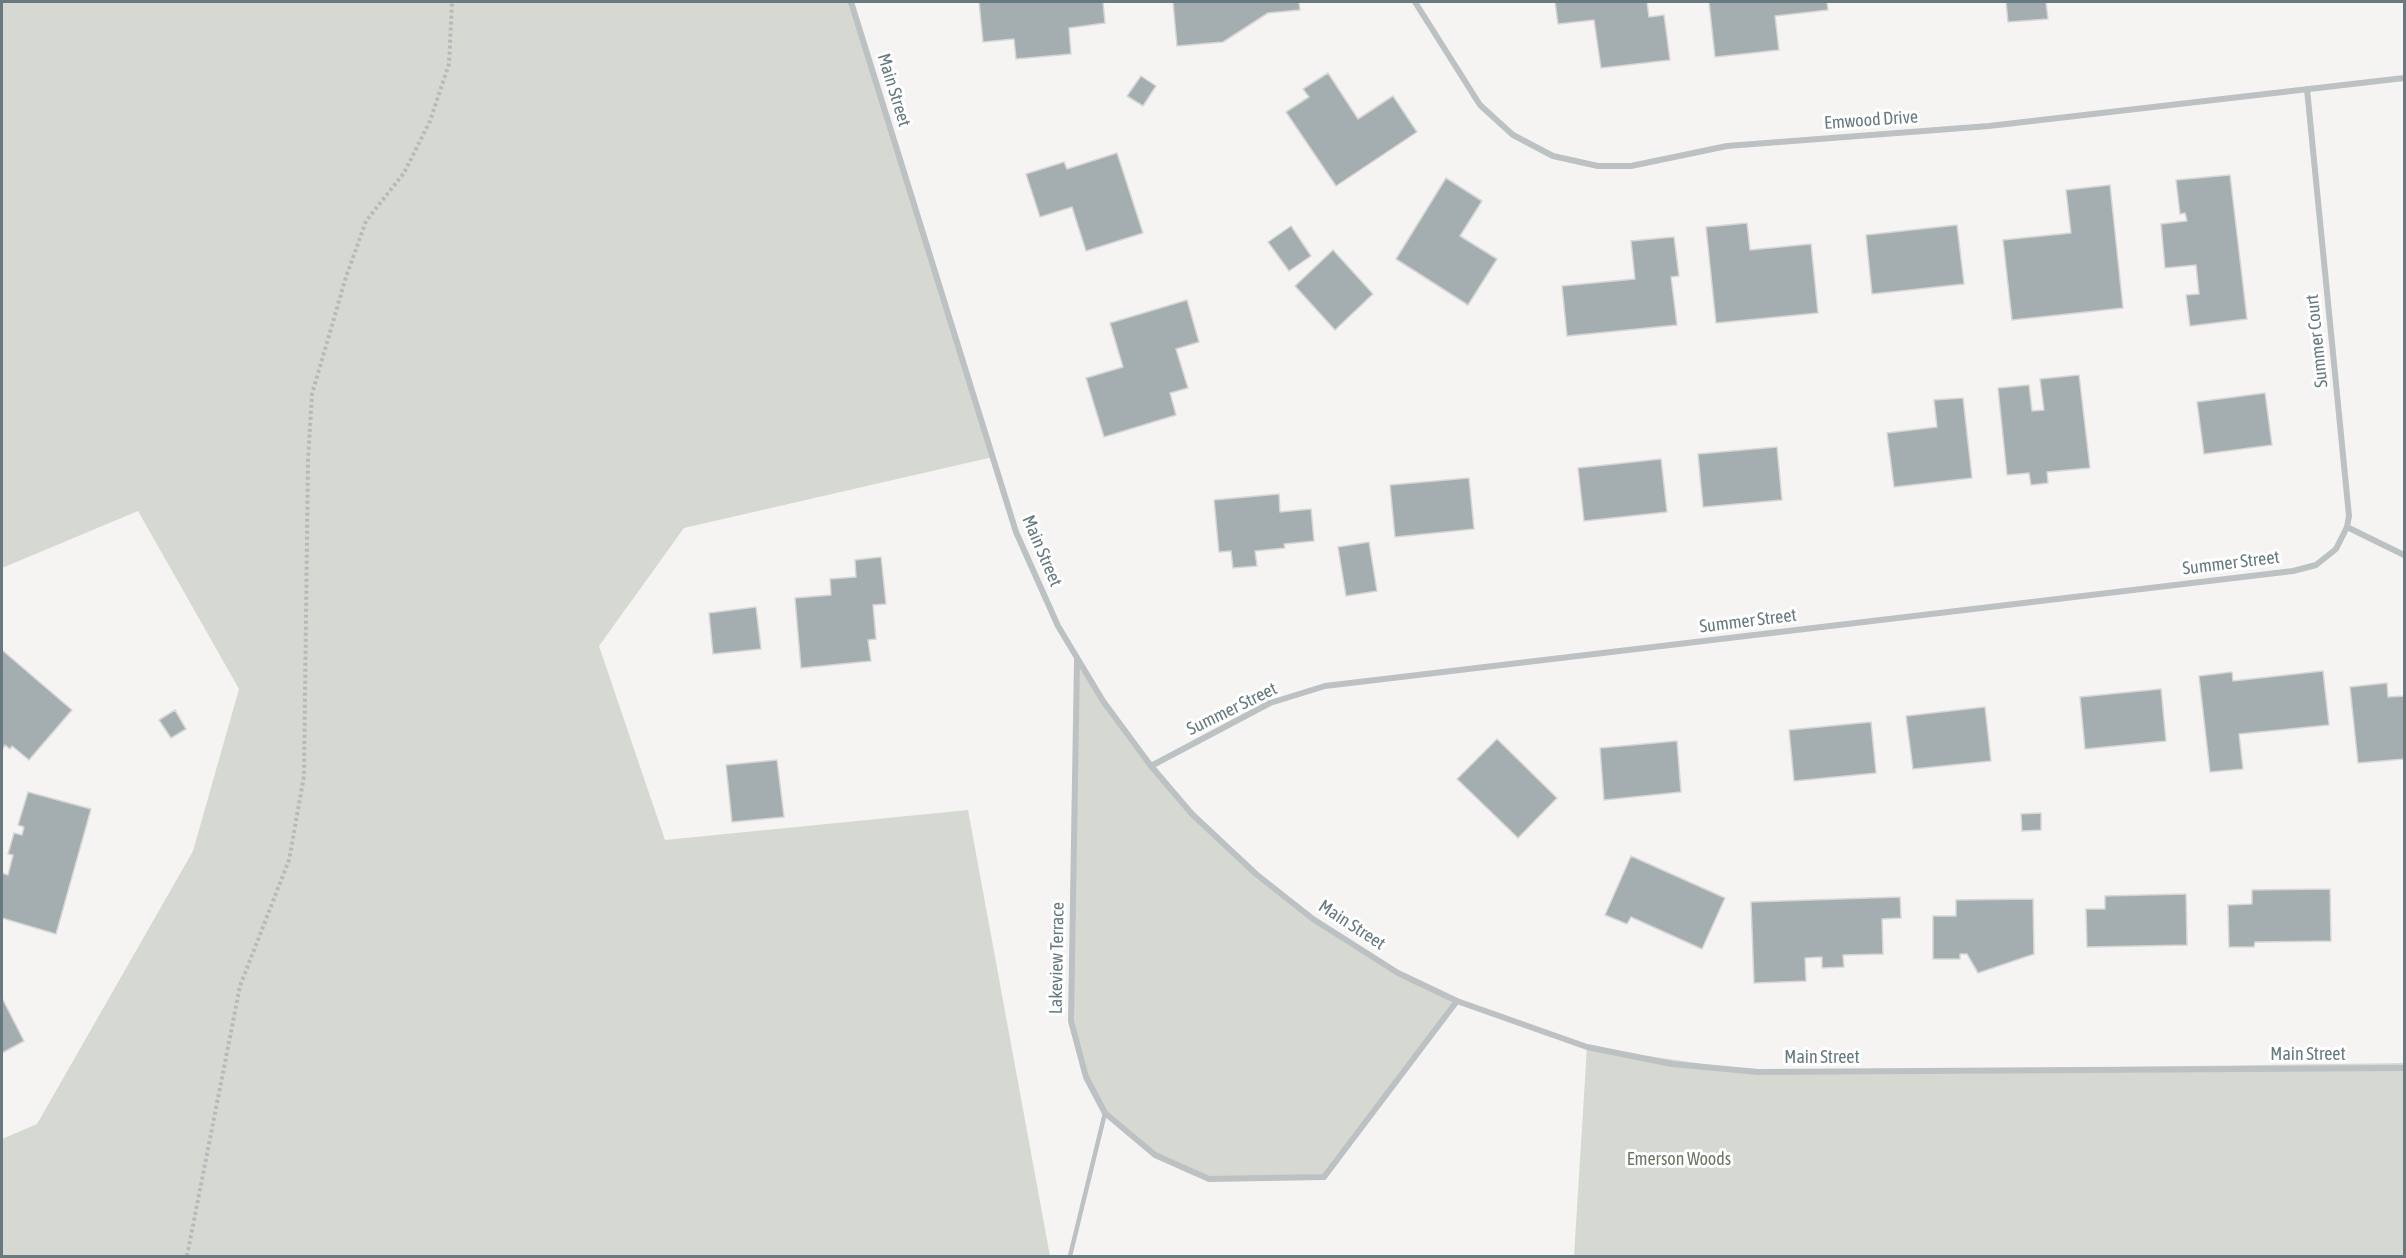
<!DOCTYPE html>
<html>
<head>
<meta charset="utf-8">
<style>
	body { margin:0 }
	#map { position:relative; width:2406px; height:1258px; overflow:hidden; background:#f5f4f2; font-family:"Asap Condensed",sans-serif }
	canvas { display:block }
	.frame { position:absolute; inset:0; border:3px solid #667a80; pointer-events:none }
</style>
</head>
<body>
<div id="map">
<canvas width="2406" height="1258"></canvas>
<div class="frame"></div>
</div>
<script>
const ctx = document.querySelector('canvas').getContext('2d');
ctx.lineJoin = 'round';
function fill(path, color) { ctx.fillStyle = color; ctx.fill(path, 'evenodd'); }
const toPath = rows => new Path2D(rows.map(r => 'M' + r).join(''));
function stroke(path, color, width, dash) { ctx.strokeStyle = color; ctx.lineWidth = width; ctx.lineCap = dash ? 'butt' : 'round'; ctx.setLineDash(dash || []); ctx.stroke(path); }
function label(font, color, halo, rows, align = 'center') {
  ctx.font = font + ' "Asap Condensed",sans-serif'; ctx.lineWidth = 6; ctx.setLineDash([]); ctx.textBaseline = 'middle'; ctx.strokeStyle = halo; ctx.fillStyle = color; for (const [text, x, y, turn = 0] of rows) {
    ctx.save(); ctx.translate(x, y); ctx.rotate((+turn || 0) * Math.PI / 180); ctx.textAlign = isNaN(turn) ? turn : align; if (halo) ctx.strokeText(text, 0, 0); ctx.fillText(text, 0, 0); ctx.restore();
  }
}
fill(toPath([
	[2,2,851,2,993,457,684,528,599,646,665,840,968,810,1050,1256,2,1256,2,1139,37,1124,193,851,239,689,138,511,2,568],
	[1077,659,1103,701,1192,814,1256,874,1313,919,1398,973,1457,1001,1324,1177,1209,1179,1155,1155,1105,1113,1086,1077,1071,1021],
	[1587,1047,1758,1072,2404,1063,2404,1256,1574,1256]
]), '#d6d9d1');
const building = toPath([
	[979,2,1103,2,1105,23,1069,28,1071,54,1016,59,1014,39,983,42,979,2],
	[1173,2,1299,2,1300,10,1268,13,1223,42,1177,46,1173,2],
	[1555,2,1647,2,1649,17,1664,15,1670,60,1601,68,1594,20,1558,24,1555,2],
	[1709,2,1827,2,1828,10,1775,16,1779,50,1715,57,1709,2],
	[2006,2,2046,2,2048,19,2008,22,2006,2],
	[1328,73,1358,119,1393,96,1417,132,1336,186,1286,112,1309,97,1303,89,1328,73],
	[1141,76,1156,86,1143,106,1127,96,1141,76],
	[1117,153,1143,233,1086,251,1072,207,1040,217,1026,174,1064,162,1067,169,1117,153],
	[2230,175,2247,319,2190,326,2186,295,2199,294,2196,265,2165,268,2161,224,2187,221,2185,213,2180,214,2176,180,2230,175],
	[1446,178,1482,201,1460,236,1497,259,1468,305,1396,259,1446,178],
	[2110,185,2123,308,2012,320,2003,240,2071,233,2066,190,2110,185],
	[1747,223,1750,250,1811,244,1818,313,1716,323,1706,227,1747,223],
	[1957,225,1964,284,1872,294,1866,235,1957,225],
	[1291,226,1311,256,1289,271,1268,242,1291,226],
	[1674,237,1679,276,1671,277,1677,325,1567,336,1562,286,1635,279,1631,241,1674,237],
	[1333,250,1373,294,1335,330,1295,286,1333,250],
	[1187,300,1199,342,1176,349,1188,388,1170,393,1176,415,1104,437,1086,378,1123,367,1110,323,1187,300],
	[2079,375,2090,468,2047,472,2048,483,2031,485,2029,473,2007,475,1998,388,2029,385,2032,411,2044,410,2040,379,2079,375],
	[2265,393,2272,445,2204,454,2197,402,2265,393],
	[1963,398,1972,478,1894,487,1887,433,1937,427,1934,400,1963,398],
	[1777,447,1782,500,1703,507,1698,454,1777,447],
	[1661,459,1667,512,1584,521,1578,468,1661,459],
	[1469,478,1474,529,1395,537,1390,485,1469,478],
	[1279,494,1280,512,1311,509,1314,541,1284,544,1285,548,1255,551,1257,566,1233,568,1231,551,1219,552,1214,500,1279,494],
	[1369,542,1377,591,1346,596,1338,547,1369,542],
	[881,557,886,604,873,605,876,639,868,640,871,661,801,668,795,598,831,595,830,579,856,577,855,560,881,557],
	[756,607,761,649,713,654,709,613,756,607],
	[2,650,72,710,29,760,12,746,10,749,5,745,2,750,2,650],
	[2323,671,2329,725,2239,734,2243,769,2210,772,2199,676,2232,672,2233,681,2323,671],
	[2387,683,2388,697,2404,696,2404,759,2358,763,2350,687,2387,683],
	[2161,689,2166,741,2085,749,2080,697,2161,689],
	[1985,707,1991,761,1913,769,1906,716,1985,707],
	[175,710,186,729,171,738,159,720,175,710],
	[1871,722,1876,773,1794,781,1789,730,1871,722],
	[1497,739,1557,798,1518,838,1457,779,1497,739],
	[1677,741,1681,792,1604,800,1600,748,1677,741],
	[777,760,784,817,732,822,726,765,777,760],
	[28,792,91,809,56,934,2,918,2,873,8,875,13,855,8,854,14,833,22,835,24,827,18,825,28,792],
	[2041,813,2041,830,2022,831,2021,814,2041,813],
	[1631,856,1725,898,1702,949,1631,917,1627,924,1605,915,1631,856],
	[2330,889,2331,941,2255,942,2254,947,2229,947,2228,905,2252,904,2252,890,2330,889],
	[2186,894,2187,945,2087,947,2086,909,2105,909,2105,896,2186,894],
	[1900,897,1901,918,1882,919,1883,954,1843,955,1844,967,1822,968,1822,957,1805,958,1806,981,1754,983,1751,902,1900,897],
	[2033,899,2034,954,1978,973,1967,954,1960,954,1960,959,1933,959,1933,916,1956,916,1956,900,2033,899],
	[2,998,24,1041,2,1053,2,998]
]);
fill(building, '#a4aeb0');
stroke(building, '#d6d6d4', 1.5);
stroke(toPath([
	[187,1256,240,986,289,860,304,776,308,460,312,394,346,277,366,221,404,173,430,121,449,64,452,2]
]), '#b6babb', 4, [3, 3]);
stroke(toPath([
	[1070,1256,1105,1113]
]), '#bcc1c3', 4.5);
stroke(toPath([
	[851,2,1016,532,1058,626,1103,701,1151,766,1192,814,1256,874,1313,919,1398,973,1457,1001,1587,1047,1672,1064,1758,1072,2404,1068],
	[1415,2,1480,105,1513,135,1553,156,1598,166,1631,166,1727,146,1989,126,2404,78],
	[2347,527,2404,555],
	[1077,660,1071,1021,1086,1077,1105,1113,1155,1155,1209,1179,1324,1177,1457,1001],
	[1151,766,1270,703,1325,686,2293,571,2316,565,2336,549,2347,527,2349,516,2307,89]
]), '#bcc1c3', 6);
label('18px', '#667a80', '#fff', [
	["Main Street",894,90,73],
	["Emwood Drive",1871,120,-4],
	["Summer Court",2317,341,-96],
	["Main Street",1042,551,67],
	["Summer Street",2231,563,-7],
	["Summer Street",1748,621,-7],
	["Summer Street",1232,709,-26],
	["Main Street",1352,925,33],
	["Lakeview Terrace",1057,958,-89],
	["Main Street",2308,1054],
	["Main Street",1822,1057]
]);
label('18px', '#6c7865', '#fff', [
	["Emerson Woods",1679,1159]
]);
</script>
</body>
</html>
